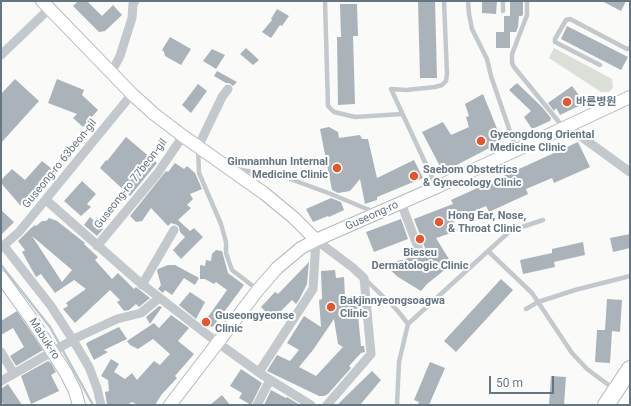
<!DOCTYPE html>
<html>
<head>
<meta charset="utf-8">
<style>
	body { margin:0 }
	#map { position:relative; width:631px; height:406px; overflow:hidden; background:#fafaf8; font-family:Roboto,sans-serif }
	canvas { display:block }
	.frame { position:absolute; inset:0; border:2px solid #657683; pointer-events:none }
	.scale { position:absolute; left:489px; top:376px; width:65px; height:18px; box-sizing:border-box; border:2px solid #657683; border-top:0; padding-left:5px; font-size:12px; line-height:14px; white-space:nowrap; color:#657683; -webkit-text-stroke:3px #fff; paint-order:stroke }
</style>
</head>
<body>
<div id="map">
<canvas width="631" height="406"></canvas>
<div class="frame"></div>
<div class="scale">50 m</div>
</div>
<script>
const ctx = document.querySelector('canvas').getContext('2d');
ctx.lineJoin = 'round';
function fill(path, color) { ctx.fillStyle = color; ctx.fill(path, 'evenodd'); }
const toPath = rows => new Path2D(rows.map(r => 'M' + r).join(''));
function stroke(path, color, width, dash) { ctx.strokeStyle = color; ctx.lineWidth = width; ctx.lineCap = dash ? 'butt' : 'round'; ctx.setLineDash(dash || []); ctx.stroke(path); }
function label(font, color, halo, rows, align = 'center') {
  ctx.font = font + ' Roboto,"Noto Sans KR",sans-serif'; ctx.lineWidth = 4; ctx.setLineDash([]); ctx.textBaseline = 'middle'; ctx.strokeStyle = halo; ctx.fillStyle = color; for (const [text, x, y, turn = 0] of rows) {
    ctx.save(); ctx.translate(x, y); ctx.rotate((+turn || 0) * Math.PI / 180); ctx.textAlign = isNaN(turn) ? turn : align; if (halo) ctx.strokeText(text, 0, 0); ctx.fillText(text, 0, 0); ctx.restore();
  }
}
fill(toPath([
	[554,48,612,79,613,88,609,92,601,92,549,58]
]), '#dadfd7');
stroke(toPath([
	[1,265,50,327,60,345],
	[62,349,93,405]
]), '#bbc7cb', 2.5);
fill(toPath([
	[78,1,87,1,102,16,113,5,122,15,105,31,99,32,73,6],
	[418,1,435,1,437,78,420,78],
	[482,1,497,1,496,14,482,13],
	[510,1,523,1,523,14,522,16,519,16,518,27,516,32,504,32,504,16,510,16],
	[602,1,626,1,621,11],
	[340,4,357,4,358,36,353,36,355,104,338,105,337,37,341,37],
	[277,9,289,16,282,26,280,25,271,38,262,32,272,20,271,19],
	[567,26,628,57,621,70,561,39],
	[496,32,510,32,510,48,496,48],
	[170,37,191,49,181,65,165,56,164,52,162,50],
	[246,48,259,60,253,65,240,54],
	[212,49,225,55,216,69,203,61],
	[217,71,237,82,233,86,229,83,226,83,214,76],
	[15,79,39,101,1,143,1,94],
	[57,79,84,90,82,95,98,110,83,127,73,118,77,114,48,103],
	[517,83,542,107,551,118,550,121,532,129,524,117,531,111,509,90],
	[198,84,207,91,191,113,182,105],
	[572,86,585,103,560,115,556,108,554,111,548,103],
	[483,94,500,136,499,143,443,172,422,132,443,122,451,135,469,127,466,117,469,116,465,104],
	[329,127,338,132,339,138,360,135,362,139,368,139,377,178,414,160,423,178,377,197,377,200,365,204,360,179,350,191,338,193,332,190,320,129],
	[126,137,157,163,130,196,100,168,106,160,107,161],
	[578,142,590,167,554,183,552,178,526,189,528,194,489,212,486,206,453,220,457,231,436,238,452,264,427,284,421,291,398,277,388,268,389,262,403,260,415,255,421,256,424,253,425,248,414,219,453,204,451,200],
	[42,161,57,173,31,203,25,206,20,205,1,183,1,180,12,169,25,180],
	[175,163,184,169,187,166,195,173,202,189,190,194,193,199,187,205,191,208,178,220,190,231,194,228,203,237,181,259,173,250,185,237,180,232,179,227,177,225,171,223,168,226,151,208,142,221,136,222,130,216,166,171,168,172],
	[82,181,96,194,87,204,91,207,81,216,64,201],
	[331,198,341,202,344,210,329,217,328,216,313,222,306,209],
	[1,210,14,222,1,235],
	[90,217,103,229,97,236,84,225],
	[49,218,57,221,85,243,84,244,98,257,95,260,112,279,118,273,134,289,136,287,150,298,139,307,136,304,129,310,124,311,117,302,120,300,110,290,75,323,63,309,68,306,66,303,86,289,74,280,55,293,41,274,36,277,22,252,25,250,18,241,30,229,35,225,36,226,42,221,46,221],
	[32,236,72,270,62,282],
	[401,219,408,239,374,252,366,232],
	[630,234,630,248,613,252,610,238],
	[583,242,585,255,554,262,555,267,523,274,520,260,552,253,552,249],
	[216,250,222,251,228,273,244,285,213,327,203,324,227,290,216,282,214,284,205,279,200,279,200,265,205,266,206,260,211,261,212,254],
	[309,262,307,284,299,300,296,304,292,300,273,319,261,307,275,292,278,294],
	[168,265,175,265,199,278,195,285,184,278,172,295,165,290,163,293,158,289,161,285,157,271,158,269],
	[335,270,336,278,344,277,345,297,356,295,361,346,364,346,365,352,361,353,349,366,351,368,328,394,324,396,319,396,267,371,277,355,290,361,299,350,287,343,304,316,321,327,319,300,322,299,321,271],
	[334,319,338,344,343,347,316,376,299,367,313,350],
	[501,279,513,290,456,352,444,341],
	[190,292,205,302,196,319,179,305],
	[607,299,622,300,620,332,612,331,610,363,595,362,597,330,605,330],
	[159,306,162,307,150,324,146,317],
	[17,311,43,350,16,366,10,356,24,347,13,328,1,335,1,321],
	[171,315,189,328,178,341,194,354,175,376,177,378,162,394,155,405,138,405,132,402,127,405,107,405,105,392,109,391,108,380,101,376,111,359,119,364,114,372,125,379,132,373,137,380,154,361,160,365,170,354,153,339,138,349,130,345,127,341,154,323,159,328],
	[119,327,127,339,104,350,108,352,94,360,86,344,88,342],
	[48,361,51,363,56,372,51,375,59,391,31,404,21,376],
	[430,362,445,368,429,405,418,405,419,402,414,400],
	[241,369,262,383,251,405,239,398,242,393,230,386],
	[372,371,381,380,360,405,337,405],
	[551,376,566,377,564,405,549,405],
	[8,384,22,405,4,405,1,401,1,389],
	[271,390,286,398,287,397,300,405,264,405],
	[222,395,230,405,210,405]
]), '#aab3b9');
const secondary = toPath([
	[42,1,132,94,154,114,183,136,265,194,294,218,316,240],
	[1,277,30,317,66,373,75,391,79,405],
	[170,405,258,290,277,268,301,248,316,240,437,187,630,97]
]);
const highway = toPath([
	[606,405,630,369]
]);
stroke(secondary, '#b3babf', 14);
stroke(highway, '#b4b9bd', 18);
stroke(toPath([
	[325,1,328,106,334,112,355,117,402,114],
	[468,1,469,14,472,29,487,59,491,76,516,149],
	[527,1,527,15,512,54,512,63,514,67,563,127],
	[503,11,503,1],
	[600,65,555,42,555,39,566,20,570,19,627,49,630,48],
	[198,148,199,173,221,224,226,242,226,253,232,270,258,290],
	[235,169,285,177,331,194,374,212],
	[436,186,391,89,406,90,435,87,442,85,446,81,447,74,444,1],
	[488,251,532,293,572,353,587,369,614,389],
	[365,279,397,310,408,324],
	[526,309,538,302,575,290,630,276],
	[397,405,399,362,408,324,510,231,543,220]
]), '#c3c8cc', 4.5);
stroke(toPath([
	[1,55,49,9],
	[111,73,120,56,132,18,133,4,135,1],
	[568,127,630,172],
	[198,147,222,97,228,89],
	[46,200,138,281,218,343,264,376,311,405],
	[401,203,419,250],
	[316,240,352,267,364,278,371,354,327,405],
	[4,246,51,306,73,340,89,367,97,388,101,405],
	[97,246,157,174,183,136],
	[1,248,19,232,132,94],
	[142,285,174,230],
	[1,352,14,374],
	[259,372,313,289,316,240],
	[1,381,78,337,117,319,141,313,159,298],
	[257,405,270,380]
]), '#c3c8cc', 9);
stroke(secondary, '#fff', 12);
stroke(highway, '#fff', 16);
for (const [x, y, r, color] of [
	[567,102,5,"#e4572e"],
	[481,141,5,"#e4572e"],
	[337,168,5,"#e4572e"],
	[414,176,5,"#e4572e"],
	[439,222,5,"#e4572e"],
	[420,239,5,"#e4572e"],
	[331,307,5,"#e4572e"],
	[206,322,5,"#e4572e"]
]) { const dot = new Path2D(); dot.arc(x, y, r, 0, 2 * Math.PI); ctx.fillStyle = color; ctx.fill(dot); stroke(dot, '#fff', 1.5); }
label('bold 11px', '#657683', '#fff', [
	["바른병원",576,102],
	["Gyeongdong Oriental",490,135],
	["Medicine Clinic",490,148],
	["Gimnamhun Internal",328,162,"right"],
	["Medicine Clinic",328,175,"right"],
	["Saebom Obstetrics",423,170],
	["& Gynecology Clinic",423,183],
	["Hong Ear, Nose,",448,216],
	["& Throat Clinic",448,229],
	["Bieseu",420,253,"center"],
	["Dermatologic Clinic",420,266,"center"],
	["Bakjinnyeongsoagwa",340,301],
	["Clinic",340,314],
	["Guseongyeonse",215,316],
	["Clinic",215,329]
], 'left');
label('11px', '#657683', '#fff', [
	["Guseong-ro 63beon-gil",60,164,-51],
	["Guseong-ro 77beon-gil",131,184,-52],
	["Guseong-ro",372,216,-24],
	["Mabuk-ro",44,339,57]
]);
</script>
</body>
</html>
